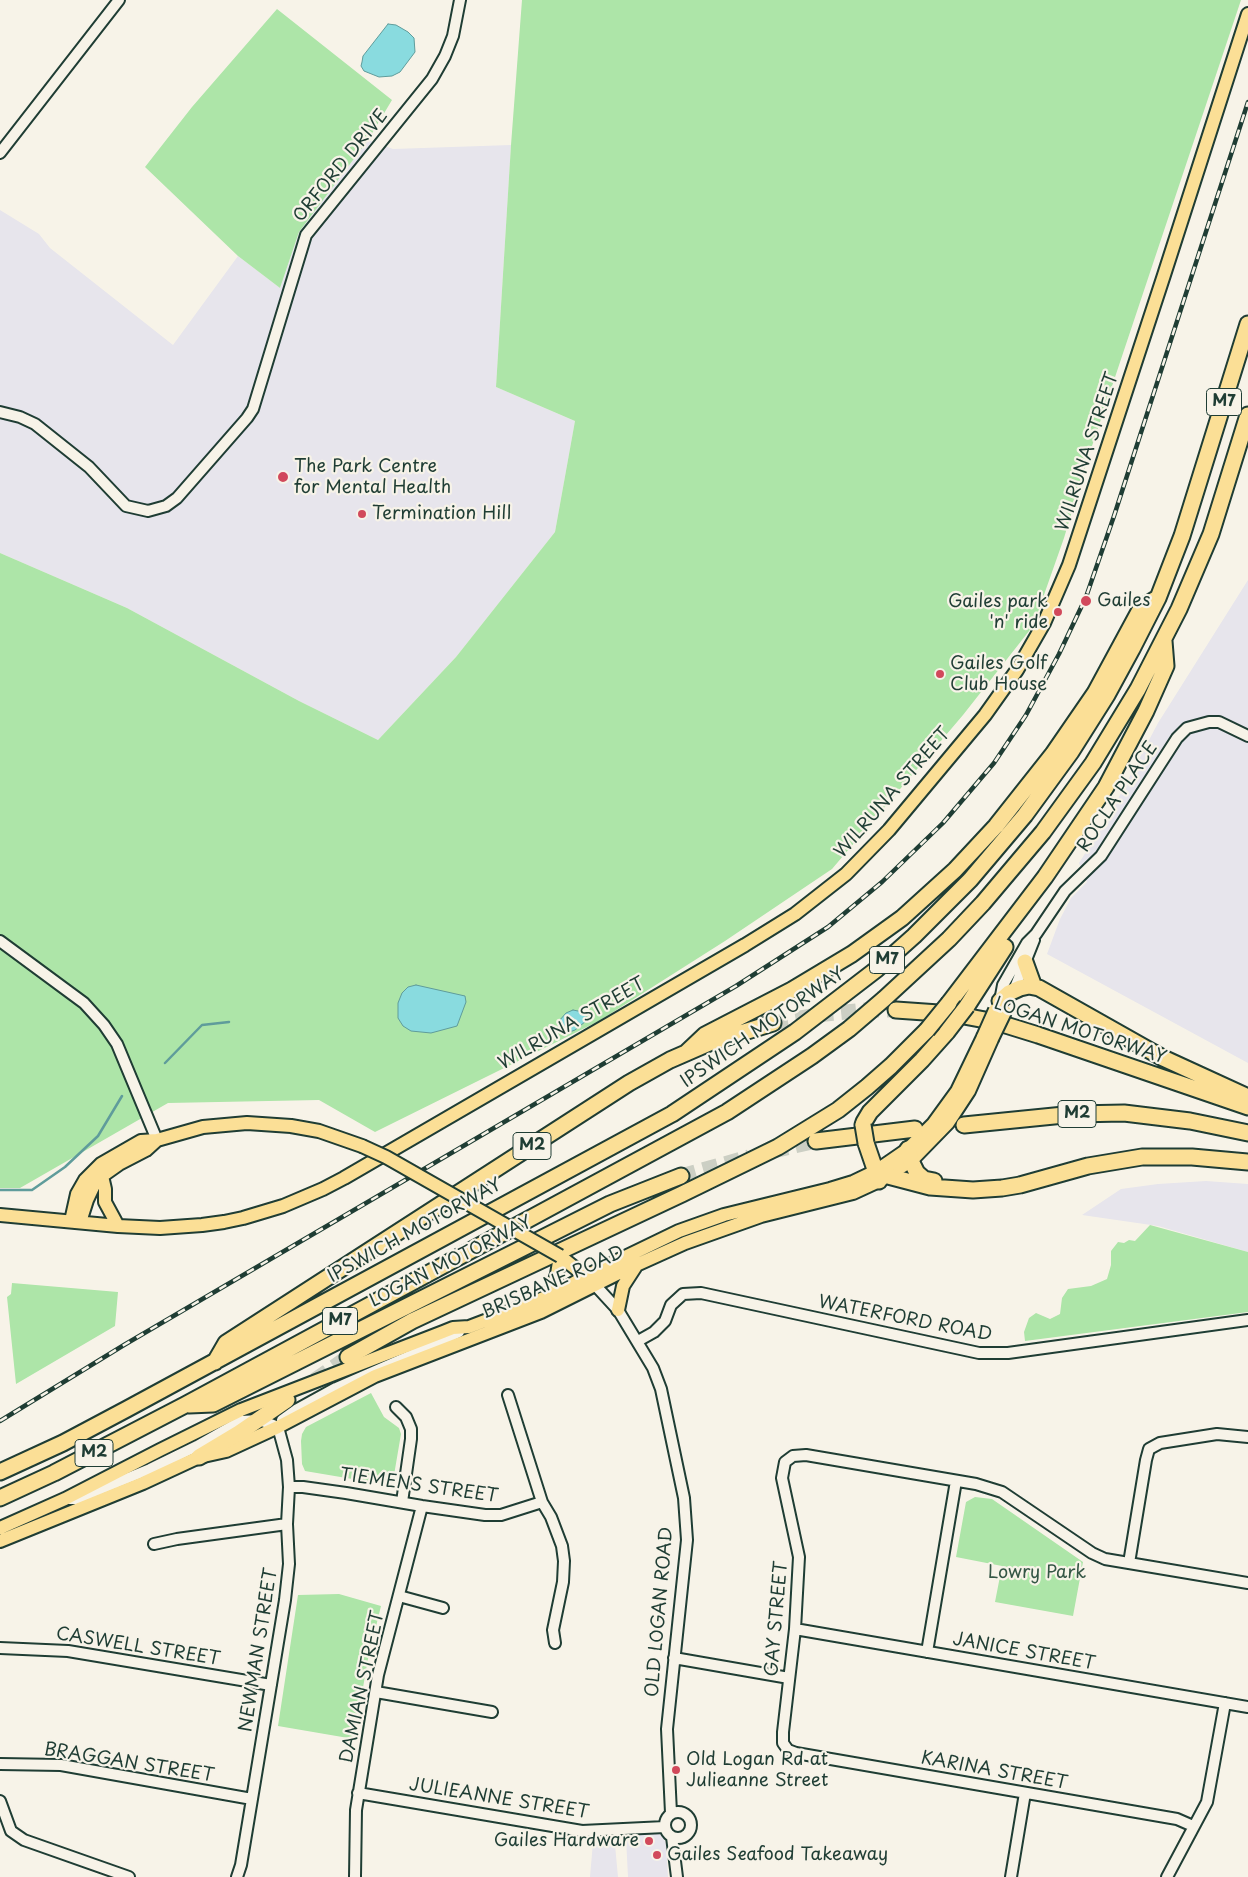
<!DOCTYPE html>
<html>
<head>
<meta charset="utf-8">
<style>
	body { margin:0 }
	canvas { display:block; background:#f7f3e8 }
</style>
</head>
<body>
<canvas width="1248" height="1877"></canvas>
<script>
const ctx = document.querySelector('canvas').getContext('2d');
ctx.lineJoin = 'round';
function fill(path, color) { ctx.fillStyle = color; ctx.fill(path, 'evenodd'); }
const toPath = rows => new Path2D(rows.map(r => 'M' + r).join(''));
function stroke(path, color, width, dash) { ctx.strokeStyle = color; ctx.lineWidth = width; ctx.lineCap = dash ? 'butt' : 'round'; ctx.setLineDash(dash || []); ctx.stroke(path); }
function label(font, color, halo, rows, align = 'center') {
  ctx.font = font + ' "Playpen Sans",sans-serif'; ctx.lineWidth = 4.5; ctx.setLineDash([]); ctx.textBaseline = 'middle'; ctx.strokeStyle = halo; ctx.fillStyle = color; for (const [text, x, y, turn = 0] of rows) {
    ctx.save(); ctx.translate(x, y); ctx.rotate((+turn || 0) * Math.PI / 180); ctx.textAlign = isNaN(turn) ? turn : align; if (halo) ctx.strokeText(text, 0, 0); ctx.fillText(text, 0, 0); ctx.restore();
  }
}
fill(toPath([
	[368,140,393,149,511,145,496,387,575,421,555,532,456,657,378,740,299,701,127,608,0,553,0,210,39,234,50,248,173,345,238,256,280,288,299,232],
	[1248,580,1248,1063,1047,954,1060,919,1071,898,1087,882,1079,863,1111,812,1158,723],
	[1206,1181,1248,1184,1248,1252,1158,1226,1082,1215,1121,1189,1158,1184],
	[654,1833,660,1834,664,1839,666,1844,668,1877,628,1877,626,1838,636,1834],
	[613,1840,615,1845,618,1877,590,1877,593,1842]
]), '#e7e5ec');
fill(toPath([
	[522,0,1241,0,1088,458,1064,538,1033,626,963,715,832,869,725,941,599,1021,375,1132,319,1100,168,1103,20,1188,0,1188,0,553,127,608,299,701,378,740,456,657,555,532,575,421,496,387,511,145],
	[277,9,392,100,368,140,299,232,280,288,238,256,145,167,192,107],
	[1150,1225,1248,1252,1248,1312,1025,1341,1024,1332,1029,1318,1036,1313,1050,1319,1060,1314,1062,1298,1068,1289,1091,1286,1107,1279,1111,1265,1111,1251,1118,1242,1124,1243,1129,1240,1135,1241],
	[12,1283,118,1292,115,1326,16,1384,7,1297,11,1294],
	[371,1393,384,1417,399,1428,401,1434,393,1481,391,1484,388,1485,305,1471,302,1464,301,1441,302,1434,306,1427],
	[975,1497,992,1499,1083,1562,1073,1616,995,1602,1002,1566,956,1557,966,1502],
	[339,1594,381,1606,368,1659,354,1739,278,1726,298,1595]
]), '#ade5a8');
const water = toPath([
	[388,24,396,25,408,32,414,38,415,52,400,72,392,76,379,77,364,71,361,66,362,62,363,56,388,24],
	[416,985,465,996,466,1002,457,1026,431,1033,411,1031,403,1026,398,1018,398,1003,402,993,408,987,416,985],
	[573,1010,583,1012,586,1016,586,1021,575,1030,567,1033,560,1032,558,1029,559,1021,566,1013,573,1010]
]);
fill(water, '#89dbdf');
stroke(water, '#5f9c9b', 1);
stroke(toPath([
	[165,1063,202,1025,229,1022],
	[0,1190,32,1190,65,1167,98,1136,122,1096]
]), '#5f9c9b', 2.5);
stroke(toPath([
	[773,1023,816,1015,865,1010,896,1010],
	[773,1151,816,1141],
	[681,1176,749,1157],
	[315,1380,348,1357]
]), '#cccfc4', 15, [15, 8]);
const minor = toPath([
	[0,153,119,0],
	[0,412,20,417,35,424,89,467,126,506,148,511,166,506,177,498,247,418,253,409,306,235,432,79,445,56,453,36,460,0],
	[0,941,84,1003,104,1025,117,1044,157,1140],
	[1014,990,1034,940],
	[1000,1001,1003,985,1027,943,1036,934,1065,891,1101,856,1177,738,1187,728,1209,722,1219,722,1248,736],
	[595,1285,618,1310,653,1368,661,1389,684,1498,687,1540,667,1729,671,1813],
	[638,1341,654,1332,665,1321,671,1305,683,1294,701,1293,979,1353,1008,1353,1248,1320],
	[508,1395,542,1502,551,1517,562,1546,564,1561,563,1582,553,1630,555,1643],
	[396,1407,406,1417,411,1429,411,1439,402,1502],
	[282,1420,296,1410,336,1388,421,1351,459,1332],
	[289,1487,303,1487,346,1493,422,1506,485,1515,501,1515,542,1502],
	[69,1499,77,1499,150,1469,197,1446,241,1421,260,1420,278,1427],
	[154,1544,177,1539,287,1524],
	[1129,1563,1146,1460,1149,1449,1160,1443,1217,1434,1248,1437],
	[399,1596,443,1608],
	[795,1629,1248,1707],
	[0,1648,68,1651,271,1685],
	[927,1652,956,1481],
	[674,1658,789,1678],
	[376,1692,492,1712],
	[0,1764,61,1765,252,1799],
	[358,1793,582,1831,665,1827],
	[0,1801,11,1831,24,1840,129,1877],
	'665 1825a13 13 0 1 1 26 0a13 13 0 1 1-26 0Z',
	[1193,1826,1177,1819,796,1753,788,1750,783,1743,783,1732,795,1629,799,1557,782,1478,785,1462,793,1456,806,1455,976,1484,1002,1492,1092,1553,1105,1559,1248,1583],
	[672,1837,677,1877],
	[237,1877,241,1865,252,1799,285,1600,289,1564,287,1524,289,1487,287,1460,278,1427],
	[355,1877,356,1810,378,1675,422,1506],
	[1011,1877,1025,1793],
	[1167,1877,1207,1802,1225,1703]
]);
const major = toPath([
	[102,1176,105,1189,105,1202,118,1226],
	[0,1215,118,1226,160,1228,202,1225,224,1222,243,1218,283,1206,323,1189,344,1178,745,945,795,914,846,874,889,830,985,715,1017,670,1044,623,1069,565,1164,275,1248,14],
	[71,1221,77,1194,85,1180,101,1164,141,1141,157,1140,203,1127,247,1123,291,1126,319,1131,362,1146],
	[80,1222,87,1200,95,1183,102,1176,119,1164,146,1150,157,1140],
	[560,1256,590,1280],
	[550,1295,557,1274,560,1256],
	[618,1310,623,1286,636,1266],
	[0,1528,65,1499,160,1450,241,1410,443,1332,453,1328,469,1327,532,1303,562,1290,586,1276,679,1231,724,1215,830,1189,853,1182,876,1171,908,1149,933,1124,957,1091,983,1037],
	[0,1541,143,1483,199,1457,226,1451,278,1427,375,1376,541,1312,623,1271,685,1243,761,1216,853,1193,879,1181,911,1161,948,1123,969,1091,992,1039]
]);
const highway = toPath([
	[1025,962,1034,987],
	[1000,1001,1009,993,1020,988,1029,986,1039,988,1163,1058,1248,1097],
	[949,1003,1045,877,1106,787,1146,711,1166,666,1164,641],
	[967,1006,1005,947],
	[896,1010,953,1014,996,1022,1038,1035,1248,1107],
	[687,1052,705,1035,792,990,852,954,902,918,955,870,996,826,1053,754,1095,693,1141,608,1156,599],
	[863,1125,864,1122,870,1112,922,1060,947,1032],
	[964,1125,1074,1114,1124,1113,1190,1121,1248,1133],
	[816,1141,915,1129],
	[866,1143,879,1181],
	[908,1149,911,1161,917,1173,924,1179,934,1181],
	[888,1176,930,1187,973,1190,1002,1188,1020,1185,1088,1166,1142,1157,1192,1157,1248,1162],
	[348,1357,412,1321,682,1194,778,1147,838,1110,867,1087,891,1066,927,1030],
	[215,1362,226,1343,629,1083,670,1060,709,1043,773,1023],
	[189,1405,213,1404,610,1204,681,1176],
	[199,1457,239,1433,287,1400],
	[0,1472,63,1443,127,1409,672,1114,795,1032,877,969,914,936,970,880,1025,815,1071,752,1107,695,1132,649,1158,598,1182,536,1248,324],
	[0,1498,54,1473,185,1405,727,1112,812,1056,849,1029,884,999,949,939,983,903,1043,832,1093,763,1138,689,1179,609,1211,534,1248,415]
]);
stroke(minor, '#1f3d34', 14);
stroke(major, '#1f3d34', 16);
stroke(highway, '#1f3d34', 19);
stroke(minor, '#f7f3e8', 10);
stroke(major, '#fbdf96', 12);
stroke(highway, '#fbdf96', 15);
const rail = toPath([
	[0,1421,124,1345,736,986,828,927,882,882,943,823,994,763,1026,715,1059,654,1086,597,1114,516,1248,102]
]);
stroke(rail, '#1f3d34', 4.5);
stroke(rail, '#f7f3e8', 2.5, [8]);
const majorBridge = toPath([
	[983,1037,995,1010],
	[992,1039,1005,1012],
	[362,1146,386,1157,560,1256]
]);
const highwayBridge = toPath([
	[927,1030,949,1003],
	[947,1032,967,1006],
	[863,1125,866,1143]
]);
stroke(majorBridge, '#1f3d34', 16, []);
stroke(highwayBridge, '#1f3d34', 19, []);
stroke(majorBridge, '#fbdf96', 12);
stroke(highwayBridge, '#fbdf96', 15);
for (const [x, y, r, color] of [
	[283,477,6,"#d1495b"],
	[362,514,5,"#d1495b"],
	[1086,601,6,"#d1495b"],
	[1058,612,5,"#d1495b"],
	[940,674,5,"#d1495b"],
	[676,1770,5,"#d1495b"],
	[649,1841,5,"#d1495b"],
	[657,1855,5,"#d1495b"]
]) { const dot = new Path2D(); dot.arc(x, y, r, 0, 2 * Math.PI); ctx.fillStyle = color; ctx.fill(dot); stroke(dot, '#f7f3e8', 2); }
for (const [x, y, w] of [
	[1224,402,35],
	[887,960,35],
	[1077,1114,38],
	[532,1146,38],
	[340,1321,35],
	[94,1453,38]
]) { const box = new Path2D(); box.roundRect(x - w / 2, y - 13.5, w, 27, 4); ctx.fillStyle = '#f7f3e8'; ctx.fill(box); stroke(box, '#1f3d34', 1); }
label('bold 16px', '#1f3d34', null, [
	["M7",1224,402],
	["M7",887,960],
	["M2",1077,1114],
	["M2",532,1146],
	["M7",340,1321],
	["M2",94,1453]
]);
label('18px', '#1f3d34', '#f7f3e8', [
	["ORFORD DRIVE",341,166,-51],
	["WILRUNA STREET",1088,452,-72],
	["WILRUNA STREET",893,793,-49],
	["ROCLA PLACE",1118,797,-56],
	["WILRUNA STREET",572,1024,-30],
	["IPSWICH MOTORWAY",763,1028,-35],
	["LOGAN MOTORWAY",1080,1031,18],
	["IPSWICH MOTORWAY",415,1231,-29],
	["LOGAN MOTORWAY",451,1262,-27],
	["BRISBANE ROAD",553,1283,-24],
	["WATERFORD ROAD",905,1319,11],
	["TIEMENS STREET",419,1486,8],
	["OLD LOGAN ROAD",660,1612,-85],
	["GAY STREET",777,1619,-85],
	["CASWELL STREET",138,1647,9],
	["NEWMAN STREET",259,1650,-81],
	["JANICE STREET",1024,1652,10],
	["DAMIAN STREET",363,1687,-78],
	["BRAGGAN STREET",129,1763,9],
	["KARINA STREET",994,1771,10],
	["JULIEANNE STREET",499,1799,9]
]);
label('18px', '#1f3d34', '#f7f3e8', [
	["The Park Centre",294,467],
	["for Mental Health",294,488],
	["Termination Hill",372,514],
	["Gailes",1097,601],
	["Gailes park",1048,602,"right"],
	["'n' ride",1048,623,"right"],
	["Gailes Golf",950,664],
	["Club House",950,685],
	["Old Logan Rd at",686,1760],
	["Julieanne Street",686,1781],
	["Gailes Hardware",639,1841,"right"],
	["Gailes Seafood Takeaway",667,1855]
], 'left');
label('18px', '#345645', '#f7f3e8', [
	["Lowry Park",1037,1573]
]);
</script>
</body>
</html>
